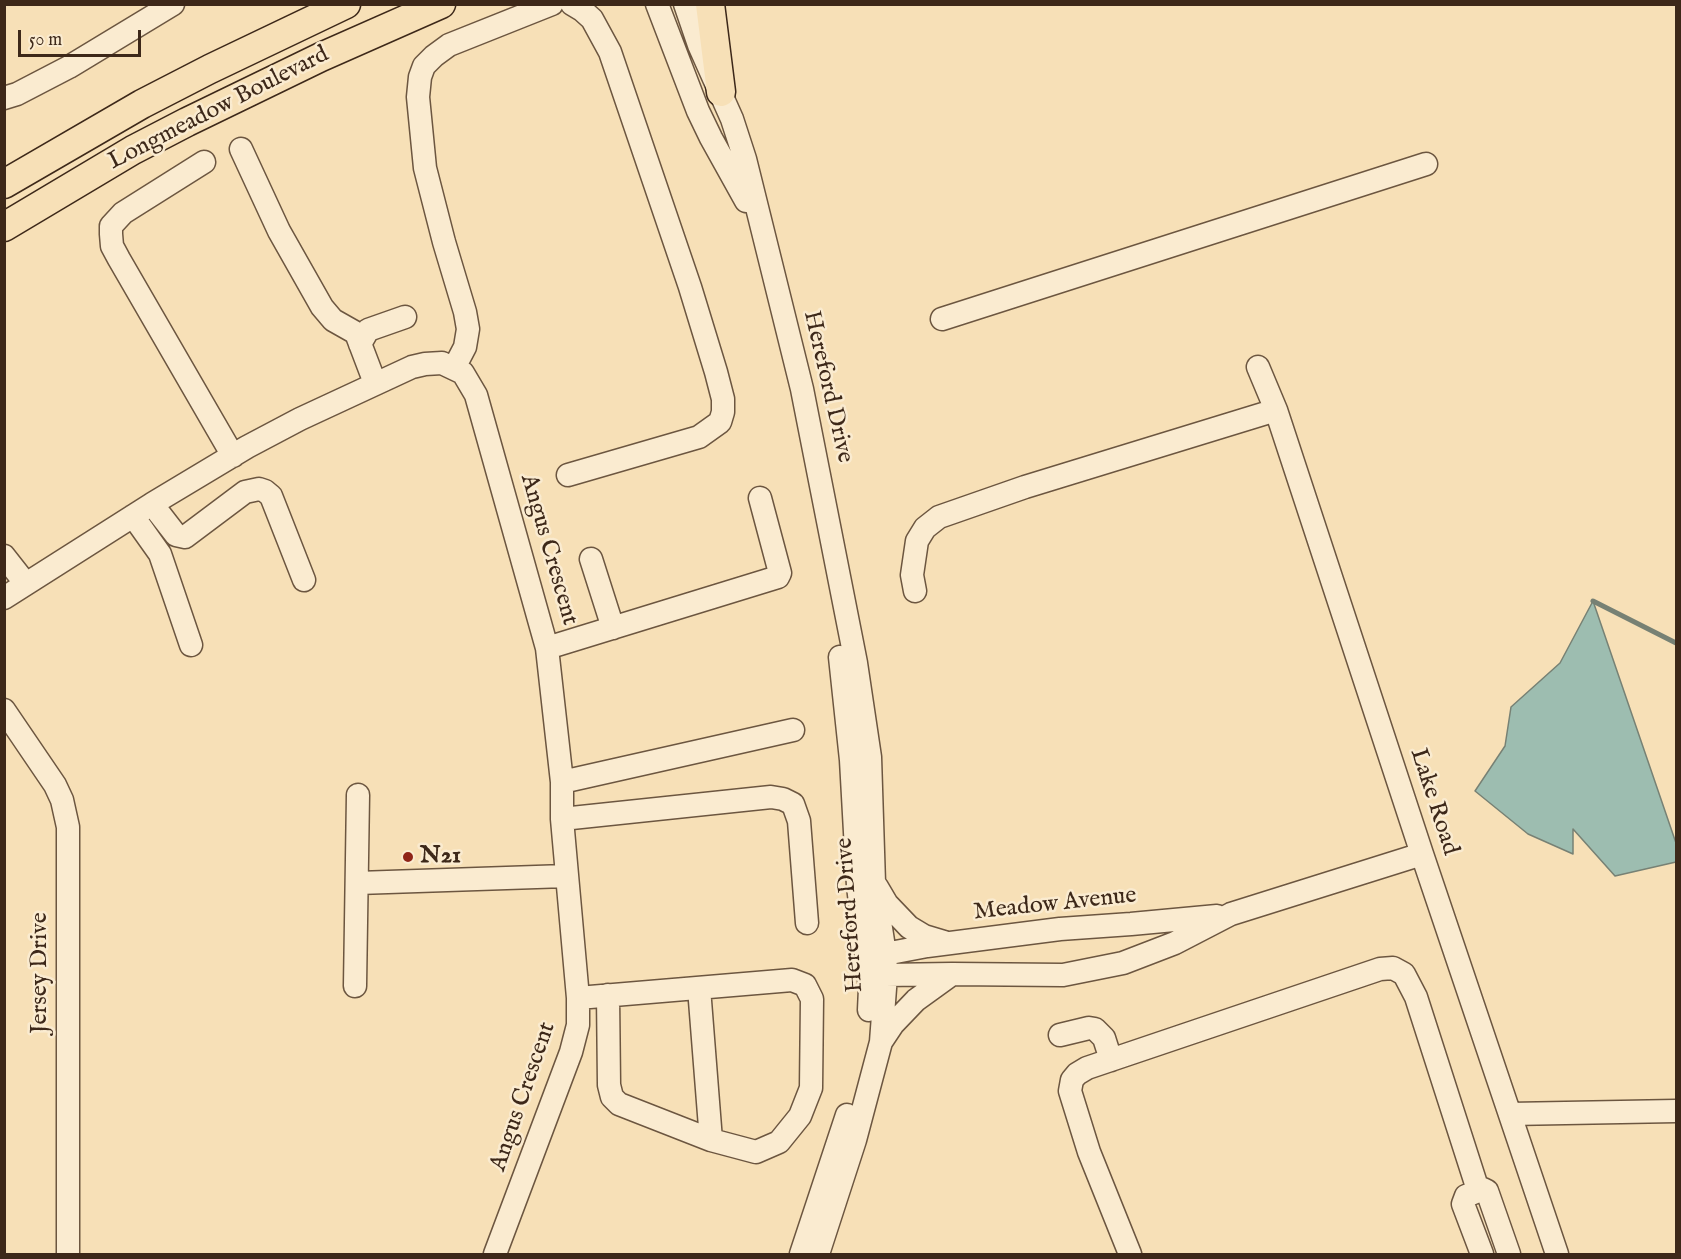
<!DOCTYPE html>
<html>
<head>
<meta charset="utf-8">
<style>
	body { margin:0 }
	#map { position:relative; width:1681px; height:1259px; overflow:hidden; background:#f7e0b7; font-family:"IM FELL English",serif }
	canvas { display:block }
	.frame { position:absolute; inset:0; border:6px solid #3d2819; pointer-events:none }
	.scale { position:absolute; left:18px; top:30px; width:123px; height:27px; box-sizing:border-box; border:3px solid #3d2819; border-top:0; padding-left:8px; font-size:18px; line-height:21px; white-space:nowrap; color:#3d2819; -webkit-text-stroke:4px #faebd0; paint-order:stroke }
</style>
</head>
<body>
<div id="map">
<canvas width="1681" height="1259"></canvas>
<div class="frame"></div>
<div class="scale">50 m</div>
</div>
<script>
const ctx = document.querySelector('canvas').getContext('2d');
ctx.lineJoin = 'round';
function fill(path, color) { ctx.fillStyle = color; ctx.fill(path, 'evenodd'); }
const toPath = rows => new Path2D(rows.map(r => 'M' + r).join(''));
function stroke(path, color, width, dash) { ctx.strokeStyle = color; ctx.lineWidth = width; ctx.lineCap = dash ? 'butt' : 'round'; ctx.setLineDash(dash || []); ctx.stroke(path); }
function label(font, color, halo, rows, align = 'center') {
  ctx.font = font + ' "IM FELL English",serif'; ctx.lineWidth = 5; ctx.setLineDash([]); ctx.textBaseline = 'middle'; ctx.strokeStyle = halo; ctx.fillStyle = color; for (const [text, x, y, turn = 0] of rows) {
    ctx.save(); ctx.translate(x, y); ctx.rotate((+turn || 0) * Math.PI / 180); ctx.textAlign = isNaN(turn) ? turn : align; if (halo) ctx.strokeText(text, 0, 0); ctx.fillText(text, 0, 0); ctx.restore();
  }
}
const water = toPath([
	[1593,601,1676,843,1676,862,1615,876,1573,829,1573,854,1528,834,1475,791,1505,746,1511,707,1560,663,1593,601]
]);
fill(water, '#9dbdb0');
stroke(water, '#778174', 1.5);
stroke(toPath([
	[1593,601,1676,643]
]), '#778174', 5);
const minor = toPath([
	[657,4,698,111,711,138,746,201],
	[685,4,699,45,732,119,745,159,802,389,856,663,870,757,874,883,885,954,886,975,881,1042,855,1140,818,1254],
	[4,98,17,94,69,67,173,4],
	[241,149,279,231,322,307,333,320,356,333,375,383],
	[204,162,123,213,111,226,111,234,112,246,119,259,233,456],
	[942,319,1426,164],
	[360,344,368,330,405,317],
	[1258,367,1276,410,1422,854,1557,1254],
	[454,368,465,347,468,329,465,312,444,242,425,168,418,97,420,77,424,66,434,56,449,45,552,4],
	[568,475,699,437,720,422,723,412,723,399,716,372,690,287,610,52,592,19,582,10,572,4],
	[152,504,176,535,185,537,245,492,259,489,265,491,271,496,304,580],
	[133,516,160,554,191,645],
	[4,556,26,584],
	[591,559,613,628],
	[915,591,912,575,917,541,925,528,939,517,1025,487,1276,410],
	[4,598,152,504,247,447,300,419,412,367,425,364,442,363,463,373,476,395,547,648,562,782,562,819,578,998,578,1025,571,1052,495,1254],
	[547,648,778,577,780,573,760,498],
	[840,657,851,760,858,886,870,988,869,1010],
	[4,710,55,785,62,800,68,827,68,1254],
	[562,782,793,730],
	[562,819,771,797,783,799,793,804,799,821,807,923],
	[358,883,566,876],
	[877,887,887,904,909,927,924,936,944,942],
	[885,954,927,946,1060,929,1131,924,1217,916],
	[886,975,952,974,1063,975,1123,963,1175,943,1231,914,1422,854],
	[355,986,358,795],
	[699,988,711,1140],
	[578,998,792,980,805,985,812,999,811,1088,800,1116,779,1142,756,1152,711,1140,619,1104,612,1097,609,1085,608,995],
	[1060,1035,1089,1028,1095,1029,1104,1038,1111,1060],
	[881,1042,893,1024,916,1000,952,974],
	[1510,1114,1676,1111],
	[801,1254,847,1115],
	[1130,1254,1089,1152,1070,1091,1072,1080,1077,1074,1087,1068,1380,969,1393,968,1404,974,1416,997,1478,1190],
	[1482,1254,1463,1204,1466,1196,1483,1189,1487,1191,1509,1254]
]);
const major = toPath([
	[710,4,721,92],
	[4,184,142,104,210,69,346,4],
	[4,227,133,150,187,122,321,57,441,4]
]);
stroke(minor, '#6c5640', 25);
stroke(major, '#3d2819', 31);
stroke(minor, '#faebd0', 22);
stroke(major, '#f7e0b7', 28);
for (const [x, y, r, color] of [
	[408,857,6,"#8f2418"]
]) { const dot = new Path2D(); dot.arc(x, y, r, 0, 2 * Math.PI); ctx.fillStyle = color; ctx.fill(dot); stroke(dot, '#faebd0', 2); }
label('24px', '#3d2819', '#faebd0', [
	["Longmeadow Boulevard",219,109,-27],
	["Hereford Drive",827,387,77],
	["Angus Crescent",548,550,74],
	["Lake Road",1433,802,72],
	["Meadow Avenue",1055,905,-6],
	["Hereford Drive",851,915,-94],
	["Jersey Drive",41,973,-90],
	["Angus Crescent",524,1097,-71]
]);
label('bold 24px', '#3d2819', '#faebd0', [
	["N21",420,857]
], 'left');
</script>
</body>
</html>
